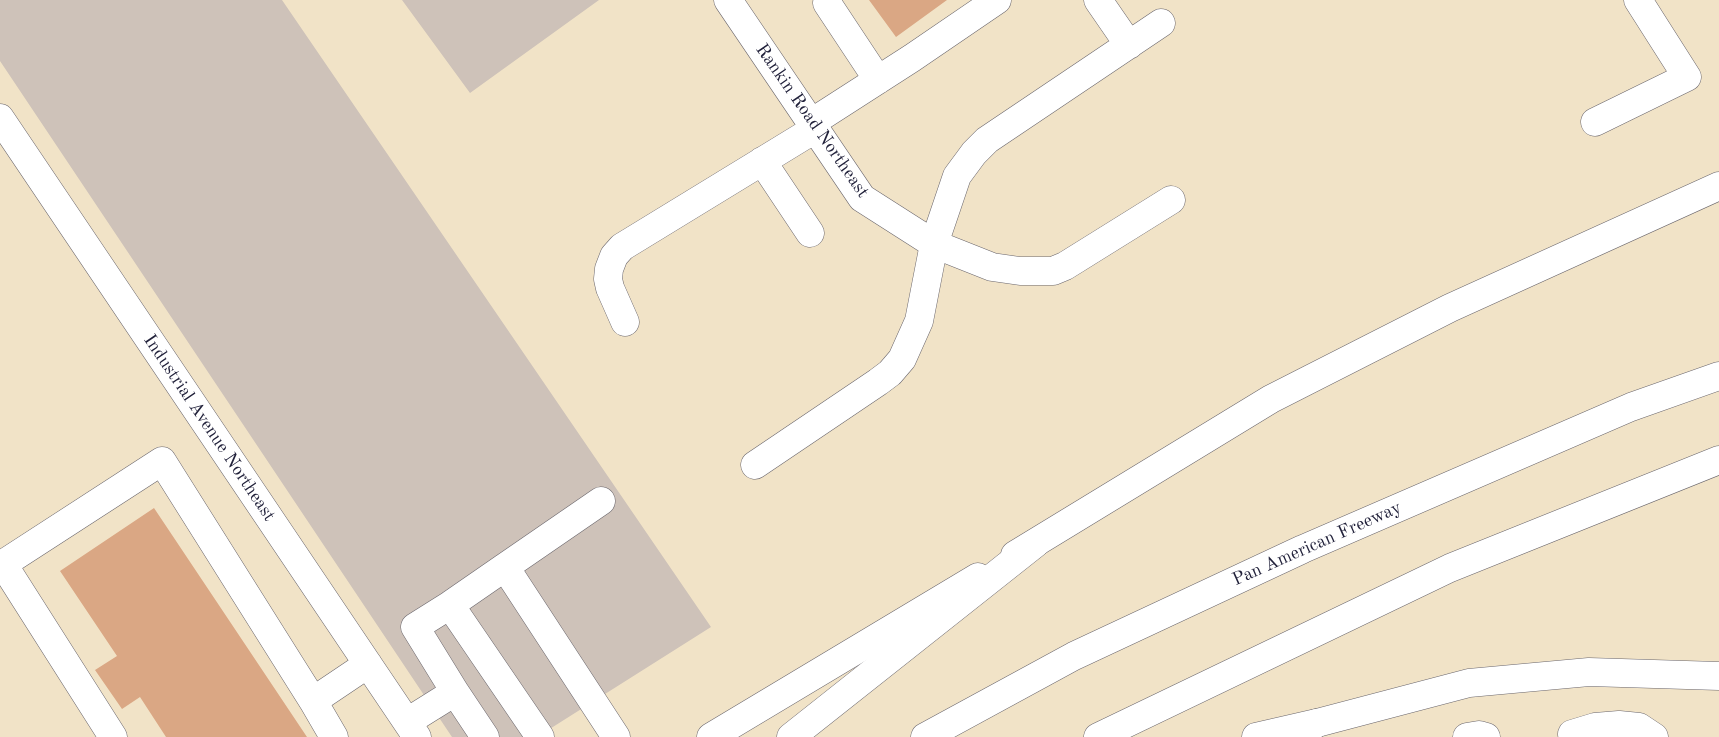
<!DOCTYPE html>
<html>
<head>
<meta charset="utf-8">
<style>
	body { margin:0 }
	canvas { display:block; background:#f1e3c7 }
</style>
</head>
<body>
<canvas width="1719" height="737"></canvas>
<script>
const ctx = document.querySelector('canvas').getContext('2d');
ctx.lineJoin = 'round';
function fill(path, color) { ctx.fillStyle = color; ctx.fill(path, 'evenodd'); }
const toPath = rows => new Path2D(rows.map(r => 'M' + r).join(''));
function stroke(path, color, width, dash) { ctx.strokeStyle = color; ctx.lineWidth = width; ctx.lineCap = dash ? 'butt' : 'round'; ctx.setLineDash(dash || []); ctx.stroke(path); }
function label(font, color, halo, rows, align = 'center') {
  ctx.font = font + ' "Old Standard TT",serif'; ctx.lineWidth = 4; ctx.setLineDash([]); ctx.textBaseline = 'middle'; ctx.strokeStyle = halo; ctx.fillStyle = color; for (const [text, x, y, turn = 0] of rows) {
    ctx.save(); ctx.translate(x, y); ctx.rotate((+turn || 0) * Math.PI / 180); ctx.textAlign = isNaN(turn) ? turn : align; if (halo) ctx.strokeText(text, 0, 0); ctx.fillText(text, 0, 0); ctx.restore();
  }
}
fill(toPath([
	[0,0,282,0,711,627,537,737,452,737,0,61],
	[402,0,599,0,470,93]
]), '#cec2b9');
fill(toPath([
	[869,0,947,0,896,37],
	[154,508,307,737,166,737,140,697,122,709,95,670,117,656,60,571]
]), '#daa784');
const minor = toPath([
	[728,0,862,198,934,244,992,267,1020,271,1053,271,1065,266,1171,200],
	[1098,0,1129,45],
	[827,3,878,80],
	[0,118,417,737],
	[1595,122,1687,77,1638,0],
	[811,123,912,58,997,0],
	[762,161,810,233],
	[625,322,610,288,608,279,609,269,614,256,622,247,815,129],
	[755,465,878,382,890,373,902,359,919,321,934,244,957,176,974,153,987,140,1161,23],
	[505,567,601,501],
	[450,605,540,737],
	[455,692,485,737],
	[407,722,455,692,415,627,450,605,505,567,616,737],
	[1572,734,1595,727,1619,725,1639,727,1654,737],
	[113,737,3,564,162,461,313,701],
	[334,737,313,701,368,664],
	[1467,737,1479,735,1486,737]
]);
const major = toPath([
	[1015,555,1271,399,1450,308,1719,186],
	[1297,736,1317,723,1469,683,1589,672,1719,676],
	[711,737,978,577]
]);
const highway = toPath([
	[791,737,1036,543],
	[925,737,1074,656,1303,549,1631,407,1719,376],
	[1098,737,1450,568,1719,460],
	[1256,737,1317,723]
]);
stroke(minor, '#6a666c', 29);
stroke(major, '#6a666c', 29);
stroke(highway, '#6a666c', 29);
stroke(minor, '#fff', 28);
stroke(major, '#fff', 28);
stroke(highway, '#fff', 28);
label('18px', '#22223b', '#fff', [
	["Rankin Road Northeast",812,121,55],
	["Industrial Avenue Northeast",209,428,56],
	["Pan American Freeway",1317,544,-24]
]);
</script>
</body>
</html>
